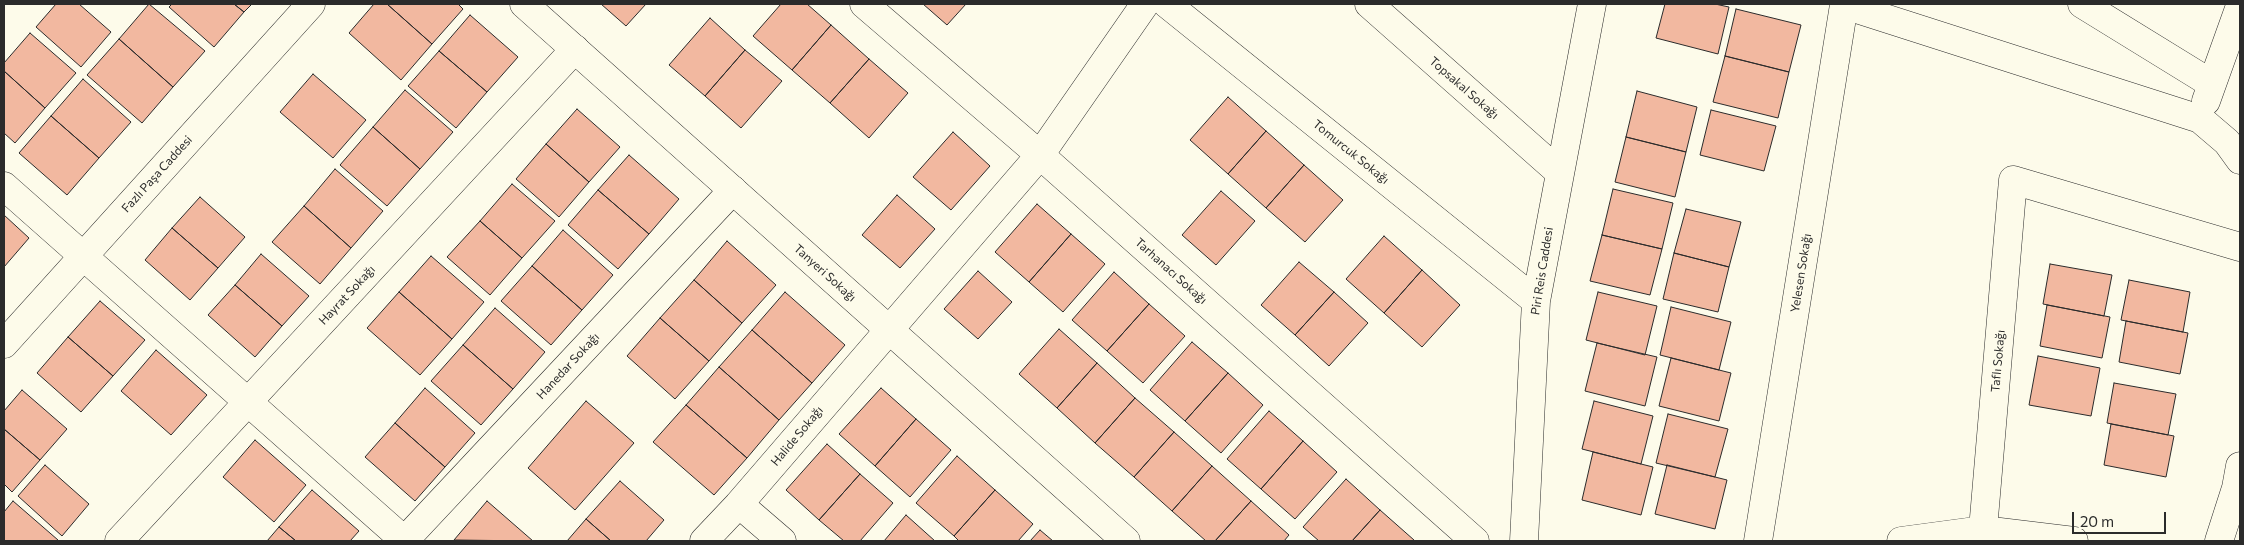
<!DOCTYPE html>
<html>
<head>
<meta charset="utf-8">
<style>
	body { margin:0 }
	#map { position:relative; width:2244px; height:545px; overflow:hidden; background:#fdfbea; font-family:Commissioner,sans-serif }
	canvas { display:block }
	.frame { position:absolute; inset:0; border:5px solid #2b2b2b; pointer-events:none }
	.scale { position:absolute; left:2072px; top:512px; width:94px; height:22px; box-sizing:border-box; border:2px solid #2b2b2b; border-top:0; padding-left:6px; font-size:15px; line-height:18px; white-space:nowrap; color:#2b2b2b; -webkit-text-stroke:4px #fdfbea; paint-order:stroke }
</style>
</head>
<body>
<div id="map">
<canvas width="2244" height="545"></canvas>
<div class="frame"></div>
<div class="scale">20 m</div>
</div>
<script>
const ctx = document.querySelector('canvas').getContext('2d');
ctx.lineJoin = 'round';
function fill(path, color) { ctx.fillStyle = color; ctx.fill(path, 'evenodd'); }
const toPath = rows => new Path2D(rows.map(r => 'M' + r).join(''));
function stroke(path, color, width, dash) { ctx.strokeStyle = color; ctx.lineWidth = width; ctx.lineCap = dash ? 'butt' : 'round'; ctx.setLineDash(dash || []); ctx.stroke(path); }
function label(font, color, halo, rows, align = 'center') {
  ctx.font = font + ' Commissioner,sans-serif'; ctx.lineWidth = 4; ctx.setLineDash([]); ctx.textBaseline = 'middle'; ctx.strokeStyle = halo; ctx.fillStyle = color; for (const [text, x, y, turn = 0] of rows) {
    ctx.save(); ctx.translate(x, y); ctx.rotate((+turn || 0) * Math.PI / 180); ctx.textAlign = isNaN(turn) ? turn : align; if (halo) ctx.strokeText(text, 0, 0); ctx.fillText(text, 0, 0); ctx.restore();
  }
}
const building = toPath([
	[56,4,79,4,111,32,81,67,36,27,56,4],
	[149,4,205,51,173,87,119,39,149,4],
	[172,4,234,4,244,12,214,47,169,7,172,4],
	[234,4,252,4,244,12,234,4],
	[374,4,387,4,432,44,401,80,349,33,374,4],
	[387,4,458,4,463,9,432,44,387,4],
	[601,4,646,4,626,26,601,4],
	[781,4,807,4,831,25,792,70,753,36,781,4],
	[923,4,966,4,947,25,923,4],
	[1665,4,1715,4,1729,7,1718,54,1656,38,1665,4],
	[1736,9,1801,25,1789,72,1725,56,1736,9],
	[470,15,518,57,487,92,439,51,470,15],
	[710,18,745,50,705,96,669,65,710,18],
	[831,25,869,59,830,103,792,70,831,25],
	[30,33,76,73,45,108,4,71,4,63,30,33],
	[119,39,173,87,142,123,87,75,119,39],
	[745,50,782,81,741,128,705,96,745,50],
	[439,51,487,92,456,128,408,86,439,51],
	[1725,56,1789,72,1778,118,1713,102,1725,56],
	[869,59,908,93,869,138,830,103,869,59],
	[4,71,45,108,15,143,4,133,4,71],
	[313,74,366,120,333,158,280,112,313,74],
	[83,79,131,122,99,158,51,116,83,79],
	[405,90,453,132,420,169,373,127,405,90],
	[1637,91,1697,107,1686,152,1626,137,1637,91],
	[1228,97,1266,131,1228,174,1190,140,1228,97],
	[577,109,620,147,589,182,546,144,577,109],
	[1711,110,1776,126,1764,171,1700,155,1711,110],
	[51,116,99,158,67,195,19,153,51,116],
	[373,127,420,169,387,206,340,165,373,127],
	[1266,131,1304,165,1266,208,1228,174,1266,131],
	[953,132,990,166,951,210,913,177,953,132],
	[1626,137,1686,152,1675,197,1615,182,1626,137],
	[546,144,589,182,559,217,516,179,546,144],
	[629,155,679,199,649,234,598,190,629,155],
	[1304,165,1343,200,1305,242,1266,208,1304,165],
	[335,169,383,211,351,248,304,206,335,169],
	[512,184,555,221,522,258,480,221,512,184],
	[1613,189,1673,203,1662,249,1602,235,1613,189],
	[598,190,649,234,618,269,568,225,598,190],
	[1221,191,1255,221,1216,265,1182,235,1221,191],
	[897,195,935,229,900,268,862,235,897,195],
	[200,197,245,237,218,268,172,228,200,197],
	[1037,204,1071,234,1029,282,995,252,1037,204],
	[304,206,351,248,320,284,272,242,304,206],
	[1686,209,1741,222,1729,267,1674,253,1686,209],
	[4,215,29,238,4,267,4,215],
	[480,221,522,258,490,295,447,257,480,221],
	[172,228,218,268,190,300,145,260,172,228],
	[563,230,613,275,582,310,532,266,563,230],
	[1071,234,1105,264,1063,312,1029,282,1071,234],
	[1602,235,1662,249,1650,295,1590,281,1602,235],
	[1384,236,1422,270,1384,313,1346,279,1384,236],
	[727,241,776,285,742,323,694,280,727,241],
	[1674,253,1729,267,1718,312,1663,299,1674,253],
	[261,254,309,296,282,326,235,285,261,254],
	[431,256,484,302,452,339,399,292,431,256],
	[1299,262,1334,292,1295,335,1261,305,1299,262],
	[2050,264,2112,275,2104,316,2043,304,2050,264],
	[532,266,582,310,551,345,501,301,532,266],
	[1422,270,1460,305,1422,347,1384,313,1422,270],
	[978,271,1012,302,978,339,944,309,978,271],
	[1114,272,1149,304,1107,351,1072,320,1114,272],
	[694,280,742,323,709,361,660,318,694,280],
	[2129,280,2190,292,2183,332,2121,320,2129,280],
	[235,285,282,326,255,357,208,315,235,285],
	[399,292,452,339,420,375,367,328,399,292],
	[785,292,845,345,812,383,752,330,785,292],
	[1334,292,1368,323,1329,366,1295,335,1334,292],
	[1598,292,1657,306,1645,355,1586,340,1598,292],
	[100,301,145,340,113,376,68,337,100,301],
	[1149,304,1185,336,1143,383,1107,351,1149,304],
	[2047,305,2110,317,2102,358,2040,346,2047,305],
	[1671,307,1731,322,1719,370,1660,355,1671,307],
	[495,308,545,352,513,389,463,345,495,308],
	[660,318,709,361,675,399,627,356,660,318],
	[2126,321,2188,333,2180,374,2119,362,2126,321],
	[1059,329,1097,363,1057,408,1019,374,1059,329],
	[752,330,812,383,779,420,719,367,752,330],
	[68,337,113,376,81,412,37,373,68,337],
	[1192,342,1228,373,1185,421,1150,390,1192,342],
	[1597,343,1657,357,1645,406,1585,391,1597,343],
	[463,345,513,389,481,425,431,381,463,345],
	[156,350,207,395,171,435,121,391,156,350],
	[2038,356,2100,368,2091,416,2029,405,2038,356],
	[1671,358,1731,373,1719,421,1659,406,1671,358],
	[1097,363,1135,398,1095,443,1057,408,1097,363],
	[719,367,779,420,747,458,686,405,719,367],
	[1228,373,1263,405,1221,453,1185,421,1228,373],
	[2114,383,2176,394,2168,435,2107,423,2114,383],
	[425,388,475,433,445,467,395,423,425,388],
	[881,388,916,419,875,466,839,434,881,388],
	[22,390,67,429,40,460,4,429,4,411,22,390],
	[1135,398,1174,432,1134,477,1095,443,1135,398],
	[586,401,634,443,575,510,528,468,586,401],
	[1594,401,1653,416,1641,464,1582,449,1594,401],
	[686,405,747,458,714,495,653,442,686,405],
	[1269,411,1303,441,1261,489,1227,459,1269,411],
	[1668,414,1728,429,1715,477,1656,463,1668,414],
	[916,419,951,450,910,497,875,466,916,419],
	[395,423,445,467,415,501,365,457,395,423],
	[2111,424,2174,436,2166,477,2104,465,2111,424],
	[4,429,40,460,12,492,4,484,4,429],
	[1174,432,1212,466,1172,511,1134,477,1174,432],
	[255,440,306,485,274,522,223,477,255,440],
	[1303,441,1337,472,1295,519,1261,489,1303,441],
	[827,444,860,474,819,520,786,490,827,444],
	[1593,452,1653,467,1641,515,1582,500,1593,452],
	[957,456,995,490,954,536,916,503,957,456],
	[45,465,89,504,62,536,18,496,45,465],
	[1667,465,1727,480,1715,529,1655,514,1667,465],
	[1212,466,1251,501,1215,541,1206,541,1172,511,1212,466],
	[860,474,893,503,860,541,844,541,819,520,860,474],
	[1346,479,1380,510,1352,541,1319,541,1303,527,1346,479],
	[620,481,664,520,646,541,611,541,586,519,620,481],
	[312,490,359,531,350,541,296,541,279,527,312,490],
	[995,490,1033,524,1018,541,959,541,954,536,995,490],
	[13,501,58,540,57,541,4,541,4,512,13,501],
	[487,501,533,541,454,540,487,501],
	[1251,501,1289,535,1284,541,1215,541,1251,501],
	[1380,510,1414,540,1413,541,1352,541,1380,510],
	[906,515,935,541,884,541,906,515],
	[586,519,611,541,567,541,586,519],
	[279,527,296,541,267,541,279,527],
	[1040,530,1053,541,1030,541,1040,530]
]);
fill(building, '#f2b8a0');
stroke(building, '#2b2b2b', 1);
const street = toPath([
	[864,4,1040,155,1475,541],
	[1167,4,1536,301],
	[1369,4,1559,172],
	[2082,4,2212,84],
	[1844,5,2200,119,2227,142,2240,160],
	[2206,101,2240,6],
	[4,186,405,541],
	[4,344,311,4],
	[739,504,782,541],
	[119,541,575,49],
	[404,541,733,190],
	[704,541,739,504,1040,155,1145,4],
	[1524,541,1536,301,1592,4],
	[1758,541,1844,5],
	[1901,541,1983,530,2074,541],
	[1982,541,2013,180,2240,247],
	[2219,541,2236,488,2240,466]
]);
const secondary = toPath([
	[524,4,1126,541]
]);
stroke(street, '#2b2b2b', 29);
stroke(secondary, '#2b2b2b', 29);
stroke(street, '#fdfbea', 28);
stroke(secondary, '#fdfbea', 28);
label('12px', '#2b2b2b', '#fdfbea', [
	["Topsakal Sokağı",1464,88,41],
	["Tomurcuk Sokağı",1351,152,39],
	["Fazlı Paşa Caddesi",157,174,-48],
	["Tarhanacı Sokağı",1171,271,42],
	["Piri Reis Caddesi",1542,271,-81],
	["Tanyeri Sokağı",825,273,42],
	["Yelesen Sokağı",1801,273,-81],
	["Hayrat Sokağı",347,295,-47],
	["Taflı Sokağı",1998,361,-85],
	["Hanedar Sokağı",568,366,-47],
	["Halide Sokağı",797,436,-50]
]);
</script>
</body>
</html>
